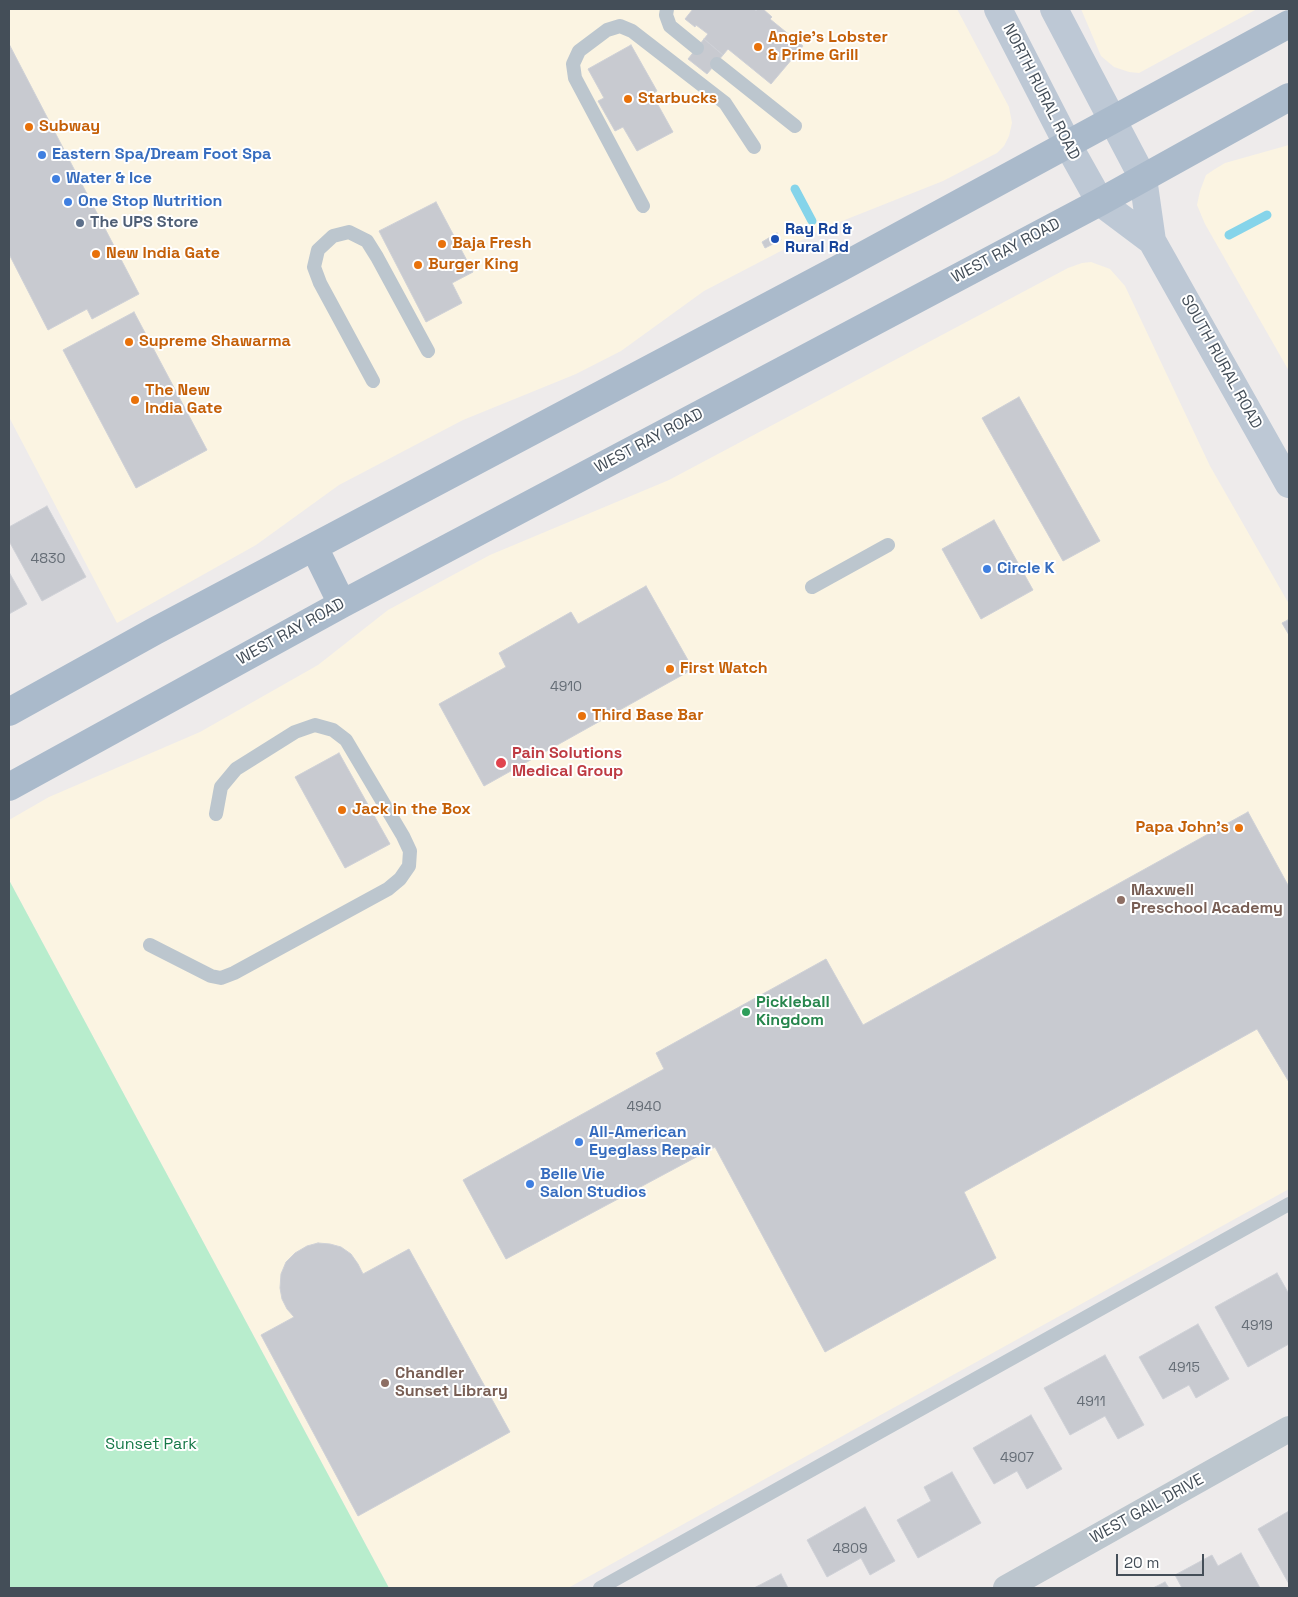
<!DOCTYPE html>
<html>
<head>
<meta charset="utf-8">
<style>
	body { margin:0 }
	#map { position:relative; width:1298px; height:1597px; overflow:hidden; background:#eeebeb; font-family:"Space Grotesk",sans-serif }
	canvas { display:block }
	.frame { position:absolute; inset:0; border:10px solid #444e58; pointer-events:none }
	.scale { position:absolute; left:1116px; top:1554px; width:88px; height:22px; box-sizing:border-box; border:2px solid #444e58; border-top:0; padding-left:6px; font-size:15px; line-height:18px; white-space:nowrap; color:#444e58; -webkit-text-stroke:4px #fff; paint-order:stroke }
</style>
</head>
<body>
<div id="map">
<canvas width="1298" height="1597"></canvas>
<div class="frame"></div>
<div class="scale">20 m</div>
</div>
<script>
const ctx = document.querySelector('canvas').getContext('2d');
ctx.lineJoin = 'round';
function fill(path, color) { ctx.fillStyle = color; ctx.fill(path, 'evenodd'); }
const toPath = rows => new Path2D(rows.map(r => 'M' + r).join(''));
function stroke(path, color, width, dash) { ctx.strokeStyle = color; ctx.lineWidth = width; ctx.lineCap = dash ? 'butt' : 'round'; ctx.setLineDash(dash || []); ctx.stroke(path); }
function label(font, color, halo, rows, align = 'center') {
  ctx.font = font + ' "Space Grotesk",sans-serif'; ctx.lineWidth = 4; ctx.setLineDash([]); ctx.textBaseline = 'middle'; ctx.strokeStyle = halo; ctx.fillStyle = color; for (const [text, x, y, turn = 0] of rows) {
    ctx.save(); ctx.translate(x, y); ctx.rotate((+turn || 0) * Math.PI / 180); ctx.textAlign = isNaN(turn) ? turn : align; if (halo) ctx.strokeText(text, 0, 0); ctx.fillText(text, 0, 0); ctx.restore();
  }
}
fill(toPath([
	[9,9,957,9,1009,107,1012,123,1009,136,1004,146,997,153,943,181,827,227,704,291,621,351,576,374,463,420,339,485,256,545,117,623,9,417],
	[1081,9,1257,9,1139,73,1129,72,1114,67,1101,56],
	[1289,145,1289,371,1205,224,1197,205,1200,191,1206,175,1215,169,1225,163],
	[1091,262,1110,269,1125,286,1210,466,1289,604,1289,1189,568,1588,389,1588,9,880,9,820,49,797,200,732,318,665,388,610,490,555,669,480,1068,268,1082,263]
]), '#fbf4e2');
fill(toPath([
	[9,880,389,1588,9,1588]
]), '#b8edcd');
stroke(toPath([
	[795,189,812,221],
	[1229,235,1267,215]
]), '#85d4ea', 9);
const building = toPath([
	[693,9,754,9,756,11,758,9,763,9,772,17,770,19,803,46,771,84,728,49,723,55,704,39,708,34,696,25,695,27,685,19,693,9],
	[704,39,723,55,707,74,688,59,704,39],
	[9,44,139,294,92,319,87,309,48,330,9,254,9,44],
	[631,45,657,91,652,94,673,132,637,151,623,127,615,131,598,101,604,98,588,69,631,45],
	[436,202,473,272,452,283,462,303,426,322,379,231,436,202],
	[777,233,781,240,765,248,762,242,777,233],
	[134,312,207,450,136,488,63,350,134,312],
	[1019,397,1100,541,1063,561,982,418,1019,397],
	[47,506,86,577,42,601,9,541,9,527,47,506],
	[994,520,1033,590,981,619,942,549,994,520],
	[9,572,27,604,9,614,9,572],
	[646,586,693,669,484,786,439,704,506,667,499,653,571,612,578,624,646,586],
	[1288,620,1289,623,1289,635,1282,623,1288,620],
	[339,753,390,844,345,868,295,777,339,753],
	[1248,812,1289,887,1289,1082,1257,1029,964,1192,996,1258,825,1352,715,1147,506,1259,463,1180,664,1069,656,1053,826,959,863,1025,1248,812],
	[318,1243,330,1244,341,1247,351,1254,358,1264,363,1274,409,1249,510,1432,358,1516,261,1335,294,1317,287,1309,282,1299,280,1288,281,1274,286,1262,295,1253,307,1246,318,1243],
	[1277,1273,1289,1294,1289,1344,1248,1367,1215,1307,1277,1273],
	[1198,1324,1229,1379,1196,1398,1189,1385,1163,1399,1139,1357,1198,1324],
	[1105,1355,1144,1425,1118,1439,1105,1416,1070,1435,1044,1388,1105,1355],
	[1031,1415,1062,1469,1027,1489,1017,1471,994,1484,973,1448,1031,1415],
	[952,1472,981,1523,918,1558,897,1520,931,1501,924,1487,952,1472],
	[865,1507,895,1561,870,1575,861,1558,827,1577,807,1540,865,1507],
	[1289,1511,1289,1584,1258,1529,1289,1511],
	[1241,1553,1260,1588,1182,1588,1175,1575,1212,1555,1218,1566,1241,1553],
	[781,1574,788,1588,754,1588,781,1574],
	[1165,1582,1169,1588,1153,1588,1165,1582]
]);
fill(building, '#c8cad0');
stroke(building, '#cfd1d7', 1);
stroke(toPath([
	[667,9,666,15,670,26,697,48],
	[717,64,795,126],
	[643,206,575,78,573,64,579,51,607,30,620,26,632,31,725,103,754,147],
	[373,381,320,283,314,267,318,250,333,236,349,232,367,241,377,257,428,351],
	[812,587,888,545],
	[150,945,211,976,221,978,234,973,388,889,400,879,409,866,410,851,403,836,346,740,333,730,315,725,295,732,236,769,221,787,216,814],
	[600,1588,1289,1204]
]), '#bcc6ce', 14);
stroke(toPath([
	[1006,1588,1289,1429]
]), '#bcc6ce', 26);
stroke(toPath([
	[998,9,1068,145,1100,202,1152,241],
	[1054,9,1143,178,1152,241,1289,484]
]), '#bdc8d5', 28);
stroke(toPath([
	[314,547,342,604],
	[9,712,155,631,840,268,1289,24],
	[9,787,342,604,1100,202,1289,97]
]), '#aabacb', 28);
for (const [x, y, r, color] of [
	[758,47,5,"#e8710a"],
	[628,99,5,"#e8710a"],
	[29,127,5,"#e8710a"],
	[42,155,5,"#3f7fe0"],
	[56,179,5,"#3f7fe0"],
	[68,202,5,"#3f7fe0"],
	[80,223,5,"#5c6f8a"],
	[775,239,5,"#1a4fb4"],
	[442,244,5,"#e8710a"],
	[96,254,5,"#e8710a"],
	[418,265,5,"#e8710a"],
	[129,342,5,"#e8710a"],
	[135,400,5,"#e8710a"],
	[987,569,5,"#3f7fe0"],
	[670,669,5,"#e8710a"],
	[582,716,5,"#e8710a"],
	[501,763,6,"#e0444e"],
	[342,810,5,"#e8710a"],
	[1239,828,5,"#e8710a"],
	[1121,900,5,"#8d6e63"],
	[746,1012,5,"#2e9e5b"],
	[579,1142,5,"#3f7fe0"],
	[530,1184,5,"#3f7fe0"],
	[385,1383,5,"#8d6e63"]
]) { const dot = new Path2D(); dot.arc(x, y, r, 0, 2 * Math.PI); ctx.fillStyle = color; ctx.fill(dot); stroke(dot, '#fff', 2); }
label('14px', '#656d76', null, [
	["4830",48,559],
	["4910",566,687],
	["4940",644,1107],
	["4919",1257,1326],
	["4915",1184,1368],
	["4911",1091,1402],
	["4907",1017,1458],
	["4809",850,1549]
]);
label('bold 16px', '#c56008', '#fff', [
	["Angie's Lobster",768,38],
	["& Prime Grill",768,56],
	["Starbucks",638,99],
	["Subway",39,127],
	["Baja Fresh",452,244],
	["New India Gate",106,254],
	["Burger King",428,265],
	["Supreme Shawarma",139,342],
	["The New",145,391],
	["India Gate",145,409],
	["First Watch",680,669],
	["Third Base Bar",592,716],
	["Jack in the Box",352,810],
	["Papa John's",1229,828,"right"]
], 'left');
label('16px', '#444e58', '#fff', [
	["NORTH RURAL ROAD",1041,92,63],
	["WEST RAY ROAD",1006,251,-28],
	["SOUTH RURAL ROAD",1221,362,61],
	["WEST RAY ROAD",649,441,-28],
	["WEST RAY ROAD",291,632,-29],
	["WEST GAIL DRIVE",1147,1509,-29]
]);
label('bold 16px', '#366cbe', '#fff', [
	["Eastern Spa/Dream Foot Spa",52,155],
	["Water & Ice",66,179],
	["One Stop Nutrition",78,202],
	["Circle K",997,569],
	["All-American",589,1133],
	["Eyeglass Repair",589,1151],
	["Belle Vie",540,1175],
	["Salon Studios",540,1193]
], 'left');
label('bold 16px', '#4e5e75', '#fff', [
	["The UPS Store",90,223]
], 'left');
label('bold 16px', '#164399', '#fff', [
	["Ray Rd &",785,230],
	["Rural Rd",785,248]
], 'left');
label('bold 16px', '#be3a42', '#fff', [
	["Pain Solutions",512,754],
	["Medical Group",512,772]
], 'left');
label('bold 16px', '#785e54', '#fff', [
	["Maxwell",1131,891],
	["Preschool Academy",1131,909],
	["Chandler",395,1374],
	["Sunset Library",395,1392]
], 'left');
label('bold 16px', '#27864d', '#fff', [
	["Pickleball",756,1003],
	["Kingdom",756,1021]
], 'left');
label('16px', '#177848', '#fff', [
	["Sunset Park",151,1445]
]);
</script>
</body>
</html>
